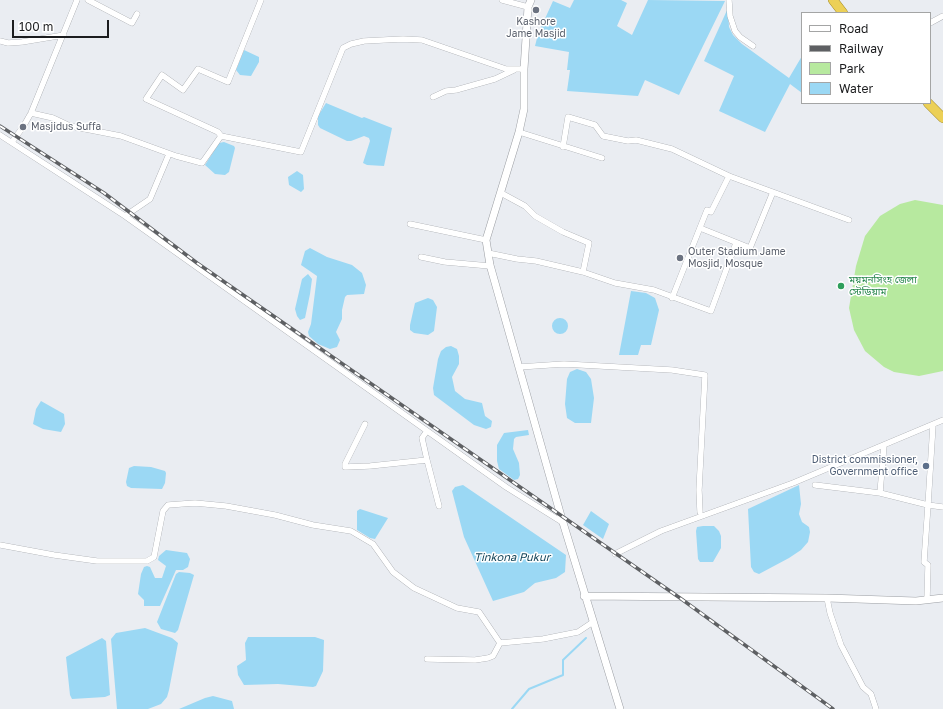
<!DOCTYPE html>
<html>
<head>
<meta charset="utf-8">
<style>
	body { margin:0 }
	#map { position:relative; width:943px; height:709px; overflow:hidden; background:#eaedf2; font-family:"Golos Text",sans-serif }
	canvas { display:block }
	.legend { position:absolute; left:801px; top:12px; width:130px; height:92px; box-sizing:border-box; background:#fff; border:1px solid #a4a5a5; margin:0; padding:5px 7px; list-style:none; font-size:12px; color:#1c1d1f }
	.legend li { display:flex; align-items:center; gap:8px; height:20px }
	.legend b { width:20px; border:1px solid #a4a5a5 }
	.scale { position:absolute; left:12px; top:20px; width:97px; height:18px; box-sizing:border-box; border:2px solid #1c1d1f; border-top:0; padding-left:5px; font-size:12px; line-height:14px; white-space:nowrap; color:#1c1d1f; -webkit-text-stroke:3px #fff; paint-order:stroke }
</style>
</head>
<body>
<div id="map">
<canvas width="943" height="709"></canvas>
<ul class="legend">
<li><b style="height:5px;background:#fff"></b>Road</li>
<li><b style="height:5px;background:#5e6063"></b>Railway</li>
<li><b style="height:11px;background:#b7e99f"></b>Park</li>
<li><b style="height:11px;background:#9bd8f4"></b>Water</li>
</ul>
<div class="scale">100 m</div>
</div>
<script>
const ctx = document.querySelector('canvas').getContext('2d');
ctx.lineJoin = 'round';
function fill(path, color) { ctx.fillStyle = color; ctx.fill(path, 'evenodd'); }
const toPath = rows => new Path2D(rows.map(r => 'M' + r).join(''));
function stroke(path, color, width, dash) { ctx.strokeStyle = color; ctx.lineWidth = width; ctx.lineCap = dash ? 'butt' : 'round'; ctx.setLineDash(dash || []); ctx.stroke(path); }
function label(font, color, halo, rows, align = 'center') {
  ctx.font = font + ' "Golos Text","Noto Sans Bengali",sans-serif'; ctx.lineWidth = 3; ctx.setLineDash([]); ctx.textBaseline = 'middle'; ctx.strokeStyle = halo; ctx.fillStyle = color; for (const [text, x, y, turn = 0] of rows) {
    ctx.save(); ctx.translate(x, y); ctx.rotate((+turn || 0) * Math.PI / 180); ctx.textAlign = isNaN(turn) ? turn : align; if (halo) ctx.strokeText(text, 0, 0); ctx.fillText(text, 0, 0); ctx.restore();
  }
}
fill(toPath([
	[915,200,943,205,943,371,919,376,894,372,884,367,865,351,854,330,849,308,856,266,865,236,880,216,900,204]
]), '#b7e99f');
fill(toPath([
	[574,0,621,0,627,3,617,26,632,35,648,0,725,1,679,95,645,80,638,96,567,91,570,70,567,70,569,52,535,46,538,34,553,1,570,8],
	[728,8,729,27,733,35,742,44,789,78,802,56,802,93,790,84,765,132,719,111,734,76,704,61],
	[244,50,259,57,259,62,251,76,240,75,236,70],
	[326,103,362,118,364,117,392,128,384,166,367,165,363,163,370,141,369,138,364,136,351,141,347,141,320,128,318,125,318,116],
	[224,142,234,146,235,148,229,172,225,175,215,174,205,165,219,143],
	[297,171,303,175,304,189,301,192,289,185,288,177],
	[310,248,327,257,352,265,362,273,366,285,364,294,347,295,345,297,342,310,342,319,336,332,340,340,337,347,330,349,318,344,309,336,308,332,311,324,317,276,301,265,305,251],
	[308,274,312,279,310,294,305,318,300,320,297,316,295,309,302,279],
	[631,291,646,293,655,298,659,310,651,345,641,345,638,355,619,355],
	[428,298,433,300,437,307,434,331,428,335,414,333,410,330,410,325,415,303],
	'552 326a8 8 0 1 1 16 0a8 8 0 1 1-16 0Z',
	[451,346,457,349,459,356,459,364,452,377,455,391,465,399,482,403,485,416,492,421,491,427,486,429,474,425,434,395,433,388,438,359,441,351,446,347],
	[577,369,586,372,591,379,594,398,591,423,575,423,567,418,565,404,567,379,570,372],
	[41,401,64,414,65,424,61,432,43,429,33,424,36,409],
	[528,430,529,435,516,437,514,439,513,449,519,463,520,475,518,479,514,480,499,469,497,461,497,445,504,433],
	[134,466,151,467,165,471,166,473,165,483,162,489,131,488,127,486,126,482,129,468],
	[463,485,566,555,565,572,556,578,535,583,524,592,493,601,464,537,452,491,455,487],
	[799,485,801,504,799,514,802,522,809,527,810,532,808,542,801,550,789,558,759,574,754,572,751,567,748,509],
	[360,509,388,518,375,539,370,538,357,530,357,511],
	[591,511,609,524,603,539,583,525],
	[703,526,714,526,719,531,721,536,721,548,713,562,700,562,698,559,696,531,697,527],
	[166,550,187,553,190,559,188,567,183,570,176,570,160,606,144,606,144,600,138,594,141,574,144,567,147,566,150,567,155,578,162,578,166,566,158,560,159,556],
	[179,572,190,573,194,575,178,630,175,633,161,629,157,622,176,574],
	[145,628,172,638,178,643,169,690,167,697,161,704,148,709,117,709,111,639,116,633],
	[248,637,315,637,324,640,323,671,316,686,313,687,278,684,244,685,238,675,237,666,246,660,245,643],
	[102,638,106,641,110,695,105,697,72,699,70,695,66,657],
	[213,696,232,701,234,709,179,709,205,698]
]), '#9bd8f4');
stroke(toPath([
	[512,709,529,689,563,675,563,660,586,638]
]), '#9bd8f4', 2);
const minor = toPath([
	[88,0,132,23,137,14],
	[502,0,528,7],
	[729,0,730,16,735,31,740,37,753,46],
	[930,23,943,16],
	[0,41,8,43,22,42,64,35],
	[433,97,446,91,456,90,495,79,514,70],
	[31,113,53,118,70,126,121,136,176,156,202,163,221,136,301,152,343,48,351,44,364,41,403,39,422,40,506,69,524,69],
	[519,132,602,158],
	[0,135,125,216,506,487,562,522],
	[221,136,218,132,146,99,162,75,183,90,198,69,228,82,261,0],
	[12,142,23,127,31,113,77,0],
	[563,147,568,117,595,125,603,136,628,141,636,140,672,149,729,176,849,220],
	[501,193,525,206,535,216,563,232,589,243,583,272,615,283,654,290,711,311,736,243],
	[125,216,150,199,169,154],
	[410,224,486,240],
	[700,228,750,248,773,192],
	[488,253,517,259,536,261,583,272],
	[421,257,445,262,490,266],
	[672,298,707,210,711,212,729,176],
	[519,367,564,364,672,370,705,375,699,490,700,512],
	[365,424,345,464,345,467,370,466,427,460,439,506],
	[933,425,928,505,943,507],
	[884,445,880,493,928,505,924,562,928,565,927,600],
	[427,460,422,438,427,431],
	[815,485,880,493],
	[0,545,54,555,97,561,147,561,154,557,163,511,168,505,195,503,226,506,275,515,313,525,351,531,373,544,393,572,414,588,457,608,479,612,500,643,543,639,578,632,593,622],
	[615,554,661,531,793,483,943,420],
	[827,598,830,613,841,645,863,687,871,694,876,709],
	[427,659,475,660,488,658,493,656,500,643]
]);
const tertiary = toPath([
	[531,0,528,7,524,69,524,109,519,132,486,240,490,265,561,516,620,709],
	[584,596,827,598,916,601,943,598]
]);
const trunk = toPath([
	[833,0,843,13],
	[928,103,943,118]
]);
stroke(minor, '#9b9ea3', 6);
stroke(tertiary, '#9b9ea3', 8);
stroke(trunk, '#a18a28', 10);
stroke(minor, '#fff', 5.5);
stroke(tertiary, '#fff', 7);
stroke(trunk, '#ecd057', 9);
const rail = toPath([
	[0,126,104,193,197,263,680,598,833,709]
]);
stroke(rail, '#5e6063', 3.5);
stroke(rail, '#fff', 2, [6]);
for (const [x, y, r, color] of [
	[536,10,4,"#6b7280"],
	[23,127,4,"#6b7280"],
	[680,258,4,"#6b7280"],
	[841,286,4,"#2e9e5b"],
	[926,466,4,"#5c6f8a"]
]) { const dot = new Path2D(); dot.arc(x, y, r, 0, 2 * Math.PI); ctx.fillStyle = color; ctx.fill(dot); stroke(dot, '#fff', 1.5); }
label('10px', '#5b616d', '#fff', [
	["Kashore",536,22,"center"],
	["Jame Masjid",536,34,"center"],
	["Masjidus Suffa",31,127],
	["Outer Stadium Jame",688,252],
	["Mosjid, Mosque",688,264]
], 'left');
label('10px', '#27864d', '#fff', [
	["ময়মনসিংহ জেলা",849,280],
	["স্টেডিয়াম",849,292]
], 'left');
label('10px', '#4e5e75', '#fff', [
	["District commissioner,",918,460],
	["Government office",918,472]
], 'right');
label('italic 11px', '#16475b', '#fff', [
	["Tinkona Pukur",512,558]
]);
</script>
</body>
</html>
